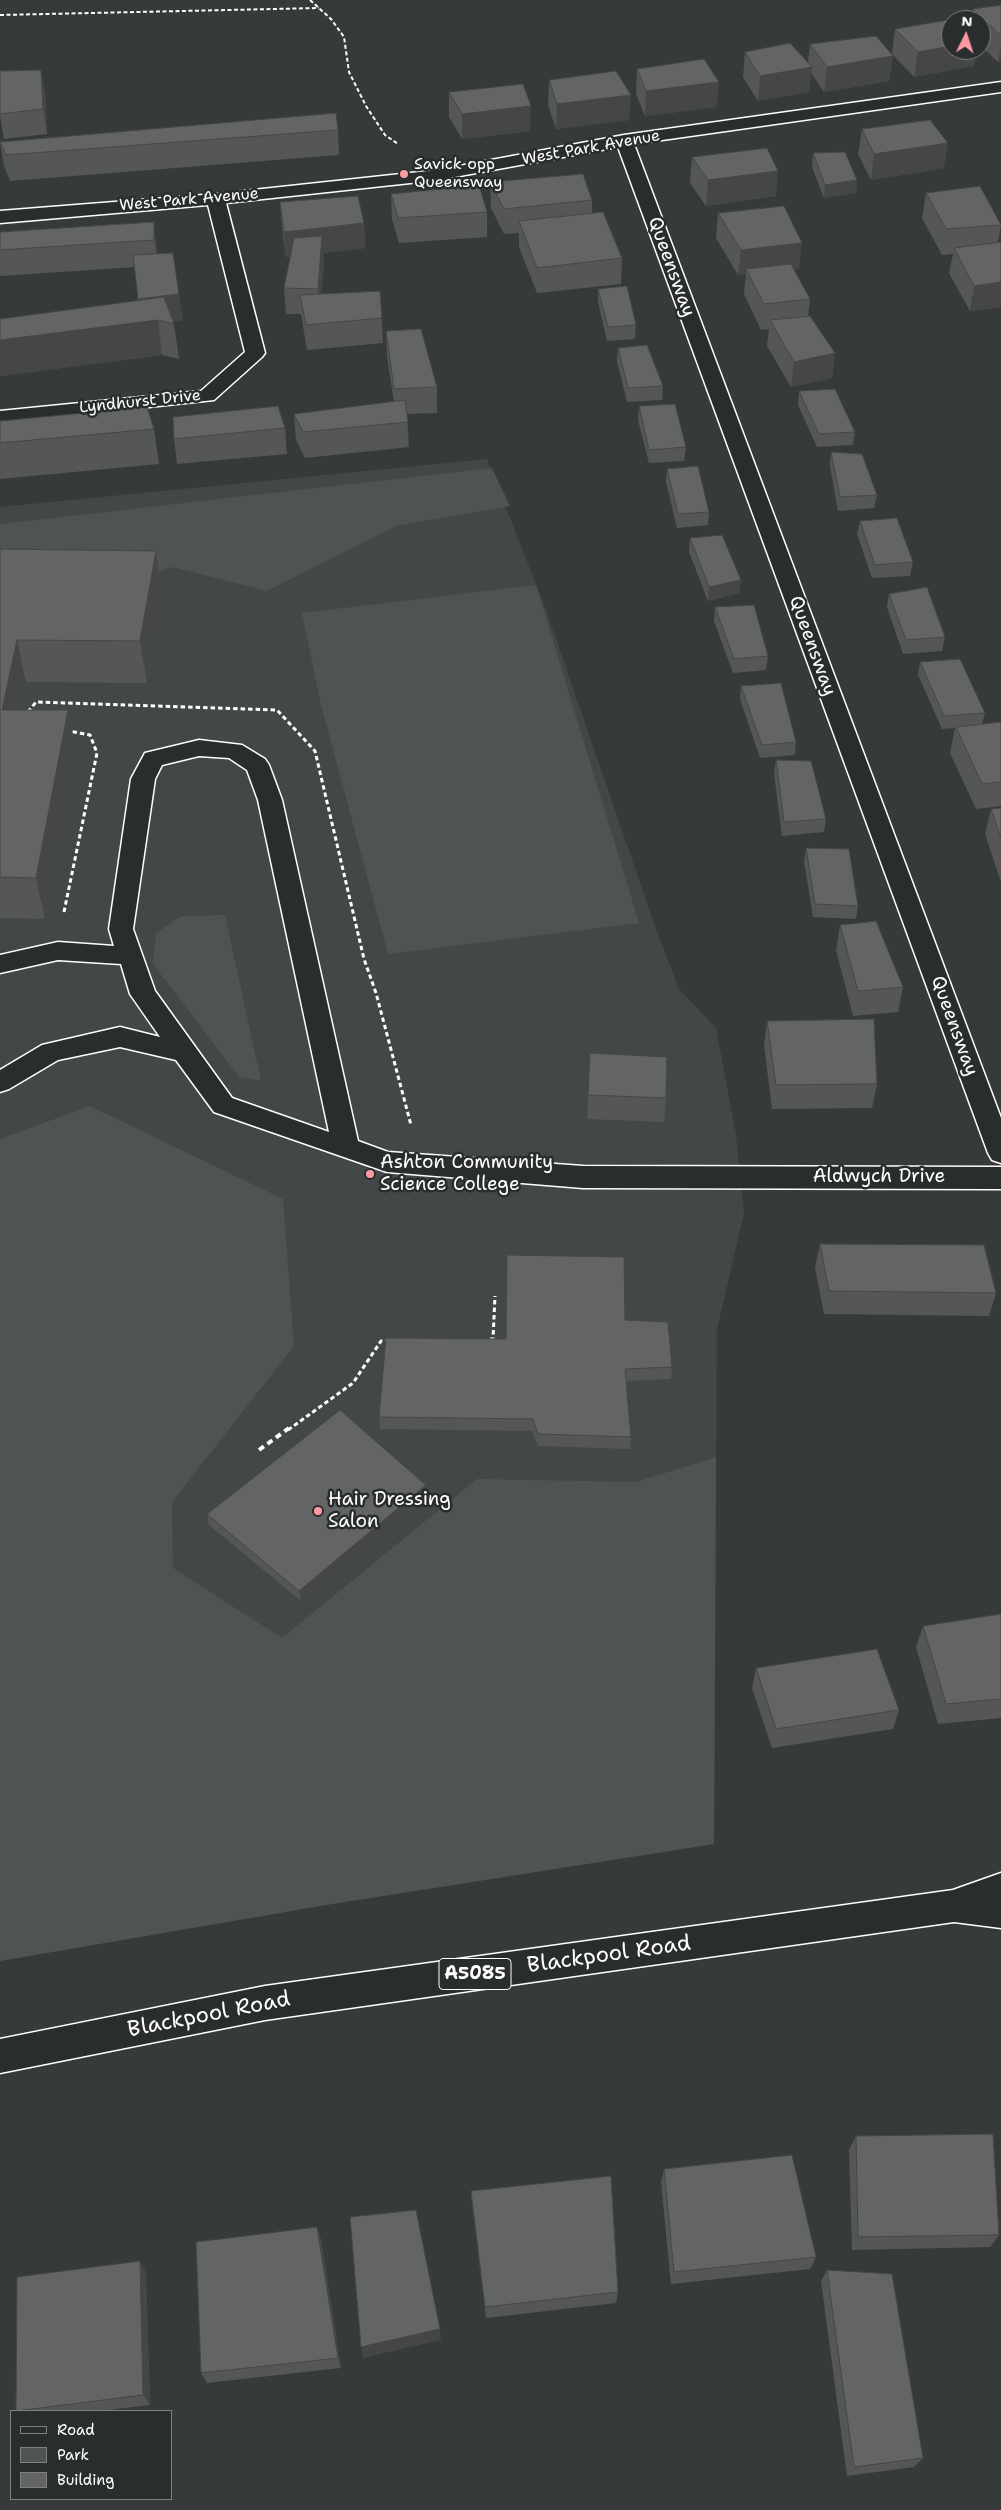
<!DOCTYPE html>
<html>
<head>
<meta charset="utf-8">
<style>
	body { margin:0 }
	#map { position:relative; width:1001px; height:2510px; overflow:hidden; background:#373a3b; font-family:"Shantell Sans",sans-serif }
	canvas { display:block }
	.legend { position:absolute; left:10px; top:2410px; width:162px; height:90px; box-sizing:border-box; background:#2a2d2e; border:1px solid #7f8182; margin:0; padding:6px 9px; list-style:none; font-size:15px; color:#fff }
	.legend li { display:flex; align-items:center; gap:10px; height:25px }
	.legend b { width:25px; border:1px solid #7f8182 }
	.north { position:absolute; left:941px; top:10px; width:50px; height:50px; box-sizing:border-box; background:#2a2d2e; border:1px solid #7f8182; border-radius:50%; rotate:4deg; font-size:14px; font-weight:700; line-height:20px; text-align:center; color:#fff }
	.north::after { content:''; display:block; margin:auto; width:18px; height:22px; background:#ff9aa2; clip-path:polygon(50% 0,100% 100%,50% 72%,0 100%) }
</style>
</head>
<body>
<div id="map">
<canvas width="1001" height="2510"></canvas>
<ul class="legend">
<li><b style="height:6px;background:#2a2d2e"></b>Road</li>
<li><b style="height:14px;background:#505354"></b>Park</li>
<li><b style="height:14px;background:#636465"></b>Building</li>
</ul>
<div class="north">N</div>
</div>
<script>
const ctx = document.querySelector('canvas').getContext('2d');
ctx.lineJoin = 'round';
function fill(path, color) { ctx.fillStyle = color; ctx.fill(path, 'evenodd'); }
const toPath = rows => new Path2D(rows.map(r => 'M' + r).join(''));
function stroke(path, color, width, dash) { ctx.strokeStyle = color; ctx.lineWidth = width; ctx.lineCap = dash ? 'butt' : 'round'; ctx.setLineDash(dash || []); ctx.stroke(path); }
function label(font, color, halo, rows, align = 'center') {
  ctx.font = font + ' "Shantell Sans",sans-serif'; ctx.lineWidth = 5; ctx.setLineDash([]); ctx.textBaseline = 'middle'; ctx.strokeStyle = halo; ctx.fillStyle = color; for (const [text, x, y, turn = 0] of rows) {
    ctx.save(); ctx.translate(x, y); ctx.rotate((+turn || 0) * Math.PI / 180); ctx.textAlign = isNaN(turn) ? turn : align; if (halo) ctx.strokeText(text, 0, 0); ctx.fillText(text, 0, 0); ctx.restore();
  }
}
fill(toPath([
	[487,459,546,610,656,929,679,989,716,1028,736,1135,744,1213,717,1329,714,1844,332,1904,0,1961,0,507]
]), '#444748');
fill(toPath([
	[492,468,510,506,396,526,267,591,173,567,128,582,0,577,0,524],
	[536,585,639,923,388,954,320,701,302,613],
	[225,915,261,1081,239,1077,153,964,156,934,174,920,183,916],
	[90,1106,283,1199,294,1346,172,1502,173,1568,282,1638,477,1479,636,1482,716,1457,714,1844,332,1904,0,1961,0,1139]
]), '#505354');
const minor = toPath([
	[1001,82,1001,92,634,144,1001,1118,1001,1163,992,1160,988,1153,618,147,438,180,226,203,265,353,262,357,214,400,0,423,0,411,201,391,245,352,208,205,0,223,0,211,216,194,438,170,624,135,1001,82],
	[199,740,242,745,265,759,269,765,282,800,358,1141,388,1152,583,1166,1001,1167,1001,1189,583,1188,387,1172,214,1112,176,1060,120,1047,58,1060,9,1089,0,1092,0,1070,42,1045,120,1027,160,1037,130,994,121,964,58,960,0,973,0,955,58,942,114,946,109,929,131,779,145,753,199,740],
	[199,756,229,758,247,770,258,800,329,1132,232,1098,155,991,133,929,155,779,162,765,199,756]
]);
const highway = toPath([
	[1001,1873,1001,1928,954,1922,265,2020,0,2073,0,2039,265,1986,953,1890,1001,1873]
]);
stroke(minor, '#fff', 3);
stroke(highway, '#fff', 3);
stroke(toPath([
	[310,0,331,19,344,37,349,72,366,106,385,135,398,144],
	[0,15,319,8]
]), '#fff', 2, [4, 2.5]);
stroke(toPath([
	[28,712,36,702,277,710,315,751,364,959,376,993,411,1125],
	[64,912,97,753,90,735,69,731],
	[490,1339,493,1339,495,1296],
	[288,1430,353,1383,381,1341,389,1341]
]), '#fff', 3, [4.5, 3]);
stroke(toPath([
	[259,1450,289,1428]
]), '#fff', 4, [6, 4.5]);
fill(minor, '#2a2d2e');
fill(highway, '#2a2d2e');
fill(toPath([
	[1001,5,1001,61,998,62,981,46,981,20,971,20,973,9],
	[895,29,951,50,976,50,974,66,914,77,892,54],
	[810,44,893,56,889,81,824,92,811,73,809,92,758,101,743,77,745,52,808,63],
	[637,69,717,107,645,116,636,94],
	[41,70,45,95,47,134,4,139,0,116,0,71],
	[549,80,631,95,629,120,556,129,548,105],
	[449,92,530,131,462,139,449,117],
	[862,129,944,168,871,180,858,154],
	[338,130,339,155,10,181,4,166,0,142],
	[813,153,857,180,856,193,824,198,812,167],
	[692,157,776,196,706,206,690,183],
	[490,182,592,200,592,213,622,258,621,284,537,293,519,247,519,233,504,234,491,208],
	[926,193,1001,225,998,242,1001,242,1001,307,970,311,949,273,953,254,942,255,922,218],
	[391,194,487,212,487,237,399,243,392,219],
	[280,202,364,223,365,248,324,253,324,262,321,294,380,291,383,343,307,350,301,314,286,314,284,288,290,257,286,257,282,227],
	[718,213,799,268,794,269,810,299,808,316,835,353,832,378,791,387,767,346,769,329,761,330,744,294,746,274,738,275,716,238],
	[154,222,157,254,183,320,173,321,174,324,179,359,162,355,0,376,0,319,138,301,135,267,0,276,0,232],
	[598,289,636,325,635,339,607,341,598,302],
	[386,331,437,387,437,413,407,414,409,447,305,458,296,440,294,414,394,402,387,357],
	[618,348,663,386,662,400,627,402,617,361],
	[799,391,855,432,853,445,817,447,798,405],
	[639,406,686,447,684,461,649,463,638,420],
	[0,421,154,429,159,464,0,479],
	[285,428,287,454,177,464,174,439],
	[831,452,877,495,874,508,838,511,830,466],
	[667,469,709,512,708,525,677,528,666,482],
	[860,521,913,562,910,576,872,578,857,534],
	[690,538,741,580,739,593,708,601,689,552],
	[0,549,162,593,147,683,26,682,20,710,68,710,76,752,45,919,0,918],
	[889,594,945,637,942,651,903,654,887,607],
	[715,607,768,656,766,670,733,673,714,621],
	[920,662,985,713,982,724,1001,722,1001,806,976,809,950,753,955,728,942,729,918,675],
	[741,686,796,742,795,755,760,758,740,699],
	[776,760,826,819,824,832,782,836,774,773],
	[1001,808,1001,882,985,834,991,809],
	[806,848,858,906,856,919,813,917,804,861],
	[840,925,903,987,898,1012,853,1016,836,950],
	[767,1021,877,1084,872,1108,772,1109,764,1045],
	[590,1053,666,1098,664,1122,587,1119],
	[820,1244,996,1293,989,1316,824,1314,815,1267],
	[625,1320,672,1367,671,1379,626,1381,631,1437,630,1449,538,1446,532,1431,380,1429,379,1417,506,1339],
	[426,1485,427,1497,301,1601,209,1525,207,1514],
	[1001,1614,1001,1718,938,1724,916,1647,923,1626],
	[756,1668,899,1710,893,1729,772,1748,752,1688],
	[856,2136,999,2235,990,2247,852,2250,849,2150],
	[664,2169,816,2257,810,2269,671,2284,661,2182],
	[471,2191,618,2292,616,2303,486,2318,472,2204],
	[321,2239,341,2368,207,2383,201,2373],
	[140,2261,146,2273,150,2405,99,2411,16,2411],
	[827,2270,923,2458,914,2467,847,2476,821,2281]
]), '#555657');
fill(toPath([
	[1001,44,1001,61,998,62],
	[951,46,951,50,976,50,974,66,914,77,918,52],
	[893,56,889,81,824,92,827,67],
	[812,67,809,92,758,101,760,76],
	[41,70,45,95,47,134,43,109],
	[719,82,717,107,645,116,646,91],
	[631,95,629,120,556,129,557,104],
	[531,106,530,131,462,139,462,114],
	[948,143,944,168,871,180,874,154],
	[778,171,776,196,706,206,708,180],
	[857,180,856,193,824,198,825,185],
	[154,222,157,247,158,265,154,240],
	[364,223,365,248,324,253,324,262,320,315,318,289,321,253,286,257,284,232],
	[802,243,799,268,749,274,746,269,746,274,738,275,741,250],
	[1001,282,1001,307,970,311,974,286],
	[179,294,183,320,165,322,158,320,162,355,0,376,0,340,141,322,138,299],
	[835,353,832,378,791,387,794,362],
	[156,551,162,593,147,683,140,641],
	[741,580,739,593,708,601,709,587],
	[17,640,26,682,11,752,2,710],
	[68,710,76,752,45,919,36,878],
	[426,1485,427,1497,301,1601,299,1591],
	[317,2227,321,2239,341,2368,338,2358],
	[140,2261,146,2273,150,2405,143,2395],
	[440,2329,441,2340,363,2358,361,2347]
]), '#454647');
const building = toPath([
	[1001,5,1001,36,973,9,1001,5],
	[954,19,956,20,951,20,951,46,918,52,895,29,954,19],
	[876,36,893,56,827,67,810,44,876,36],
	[790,43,812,67,760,76,745,52,790,43],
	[704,59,719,82,646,91,637,69,704,59],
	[41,70,43,109,0,114,0,71,41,70],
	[616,71,631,95,557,104,549,80,616,71],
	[523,84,531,106,462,114,449,92,523,84],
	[336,113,338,130,6,155,0,142,336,113],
	[930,120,948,143,874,154,862,129,930,120],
	[767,148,778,171,708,180,692,157,767,148],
	[845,152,857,180,825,185,813,153,845,152],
	[583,174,592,200,504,209,490,182,583,174],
	[479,185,487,212,398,218,391,194,479,185],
	[980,186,1001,225,946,229,926,193,980,186],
	[358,196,364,223,284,232,280,202,358,196],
	[784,206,802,243,741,250,718,213,784,206],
	[603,212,622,258,537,268,519,221,603,212],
	[154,222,154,240,0,250,0,232,154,222],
	[322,236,318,289,284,288,294,238,322,236],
	[1001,242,1001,282,974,286,954,248,1001,242],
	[173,253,179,294,138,299,133,255,173,253],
	[791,264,810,299,764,304,746,269,791,264],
	[627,286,636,325,608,327,598,289,627,286],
	[380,291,382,318,306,325,300,295,380,291],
	[164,297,174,324,158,320,0,340,0,319,164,297],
	[810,316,835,353,794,362,770,320,810,316],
	[421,329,437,387,394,389,386,331,421,329],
	[647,345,663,386,628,388,618,348,647,345],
	[835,389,855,432,819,434,799,391,835,389],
	[405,400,408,422,303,432,294,414,405,400],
	[675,404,686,447,649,450,639,406,675,404],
	[278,406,285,428,174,439,173,417,278,406],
	[147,407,154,429,0,443,0,421,147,407],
	[831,452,862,454,877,495,840,497,831,452],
	[698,466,709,512,678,514,667,469,698,466],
	[897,518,913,562,875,565,860,521,897,518],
	[722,535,741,580,709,587,690,538,722,535],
	[0,549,156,551,140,641,17,640,2,710,68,710,36,878,0,877,0,549],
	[927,587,945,637,906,640,889,594,927,587],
	[754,605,768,656,734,659,715,607,754,605],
	[960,659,985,713,944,716,920,662,960,659],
	[781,683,796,742,762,745,741,686,781,683],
	[1001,722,1001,782,982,784,956,727,1001,722],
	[776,760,811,761,826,819,784,822,776,760],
	[1001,808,1001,838,991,809,1001,808],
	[806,848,849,849,858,906,815,904,806,848],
	[876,921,903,987,858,991,840,925,876,921],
	[874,1019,877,1084,776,1085,767,1021,874,1019],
	[590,1053,667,1057,666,1098,588,1095,590,1053],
	[820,1244,984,1245,996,1293,829,1291,820,1244],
	[507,1255,624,1257,625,1320,668,1322,672,1367,625,1369,631,1437,538,1434,533,1419,379,1417,386,1338,506,1339,507,1255],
	[340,1410,426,1485,299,1591,207,1514,340,1410],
	[1001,1614,1001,1699,946,1704,923,1626,1001,1614],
	[877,1649,899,1710,776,1729,756,1668,877,1649],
	[993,2134,999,2235,858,2237,856,2136,993,2134],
	[792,2155,816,2257,674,2272,664,2169,792,2155],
	[611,2176,618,2292,485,2307,471,2191,611,2176],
	[416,2210,440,2329,361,2347,350,2217,416,2210],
	[317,2227,338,2358,201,2373,196,2242,317,2227],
	[140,2261,143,2395,16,2411,17,2277,140,2261],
	[827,2270,892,2274,923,2458,854,2467,827,2270]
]);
fill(building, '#636465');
stroke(building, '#454647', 1);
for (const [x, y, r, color] of [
	[404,174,5,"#ff9aa2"],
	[370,1174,5,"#ff9aa2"],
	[318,1511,5,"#ff9aa2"]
]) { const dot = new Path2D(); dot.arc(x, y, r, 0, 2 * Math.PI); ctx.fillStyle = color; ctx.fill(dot); stroke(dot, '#2a2d2e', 2); }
label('16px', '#fff', '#2a2d2e', [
	["West Park Avenue",591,148,-10],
	["West Park Avenue",189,200,-5],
	["Lyndhurst Drive",140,402,-6]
]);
label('16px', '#fff', '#2a2d2e', [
	["Savick opp",414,165],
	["Queensway",414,183]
], 'left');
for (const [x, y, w] of [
	[475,1974,72]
]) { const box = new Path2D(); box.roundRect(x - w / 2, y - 15.5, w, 31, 4); ctx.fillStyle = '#2a2d2e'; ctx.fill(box); stroke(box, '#fff', 1); }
label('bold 18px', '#fff', null, [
	["A5085",475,1974]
]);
label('19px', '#fff', '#2a2d2e', [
	["Queensway",671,267,70],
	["Queensway",812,646,70],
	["Queensway",954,1026,70],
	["Aldwych Drive",879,1177]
]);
label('19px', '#fff', '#2a2d2e', [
	["Ashton Community",380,1163],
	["Science College",380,1185],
	["Hair Dressing",328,1500],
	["Salon",328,1522]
], 'left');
label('22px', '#fff', '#2a2d2e', [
	["Blackpool Road",609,1955,-8],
	["Blackpool Road",209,2015,-11]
]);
</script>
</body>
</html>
